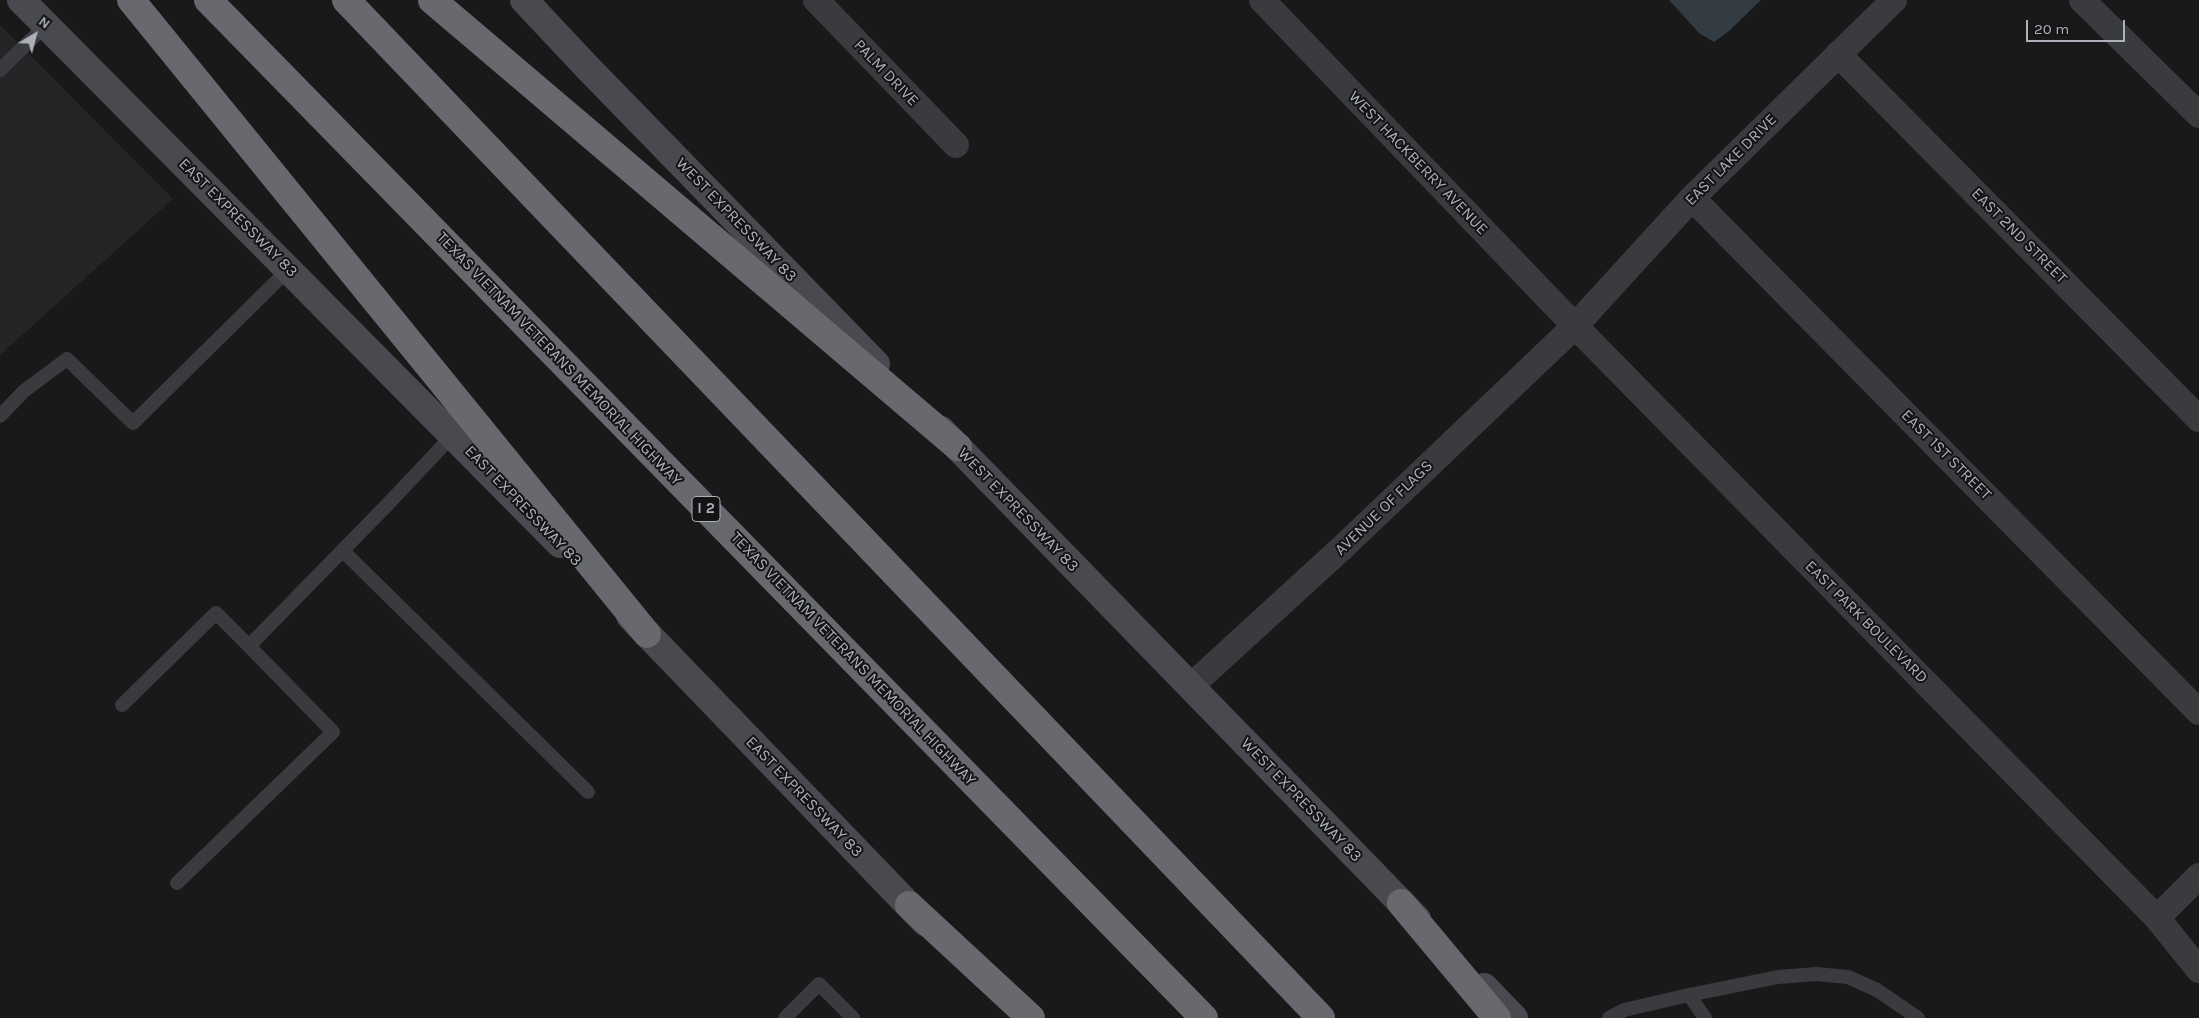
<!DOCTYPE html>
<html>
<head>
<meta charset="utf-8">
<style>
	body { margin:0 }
	#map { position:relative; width:2199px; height:1018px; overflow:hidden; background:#19191a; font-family:Karla,sans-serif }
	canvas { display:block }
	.north { position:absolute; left:10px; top:10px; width:50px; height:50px; -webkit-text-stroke:4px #141415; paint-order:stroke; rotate:37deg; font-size:14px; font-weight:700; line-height:20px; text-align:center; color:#acb0b9 }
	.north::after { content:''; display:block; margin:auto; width:18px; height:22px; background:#acb0b9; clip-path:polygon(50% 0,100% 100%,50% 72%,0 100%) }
	.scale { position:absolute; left:2026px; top:20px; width:99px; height:22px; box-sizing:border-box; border:2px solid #acb0b9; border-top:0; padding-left:6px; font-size:15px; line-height:18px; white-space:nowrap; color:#acb0b9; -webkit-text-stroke:4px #141415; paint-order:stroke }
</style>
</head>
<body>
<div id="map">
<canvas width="2199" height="1018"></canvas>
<div class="north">N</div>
<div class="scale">20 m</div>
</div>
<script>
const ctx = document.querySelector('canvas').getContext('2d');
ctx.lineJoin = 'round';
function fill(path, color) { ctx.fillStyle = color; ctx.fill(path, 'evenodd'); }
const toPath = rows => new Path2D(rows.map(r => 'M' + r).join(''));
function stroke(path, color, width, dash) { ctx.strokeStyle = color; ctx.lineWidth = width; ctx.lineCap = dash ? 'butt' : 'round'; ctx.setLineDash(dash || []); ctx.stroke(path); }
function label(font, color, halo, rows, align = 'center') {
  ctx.font = font + ' Karla,sans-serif'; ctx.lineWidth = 4; ctx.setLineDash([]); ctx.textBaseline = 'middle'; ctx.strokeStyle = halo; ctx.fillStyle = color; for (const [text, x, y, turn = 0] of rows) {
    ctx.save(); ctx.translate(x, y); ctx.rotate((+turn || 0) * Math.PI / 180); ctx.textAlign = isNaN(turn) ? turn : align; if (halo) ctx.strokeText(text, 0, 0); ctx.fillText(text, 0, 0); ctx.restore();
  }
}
fill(toPath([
	[0,25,173,199,0,355]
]), '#252527');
fill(toPath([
	[1669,0,1761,0,1729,31,1714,42,1699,33]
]), '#333c42');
stroke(toPath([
	[0,70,46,25],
	[0,416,24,391,67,359,133,423,289,269],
	[343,551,588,792],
	[122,705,216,613,249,646,387,505,453,435],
	[177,883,333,732,249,646],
	[1689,995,1705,1018],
	[785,1018,819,984,853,1018],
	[1609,1018,1624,1010,1689,995,1778,977,1816,974,1848,977,1877,990,1918,1018]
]), '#3a3b3f', 14);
stroke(toPath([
	[816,0,956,145],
	[1262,0,1575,326,2157,918,2199,970],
	[2082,0,2199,115],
	[1838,54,2199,419],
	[1692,198,2199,712],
	[1191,686,1343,547,1575,326,1692,198,1894,0],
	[2157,918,2199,876]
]), '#3a3b3f', 26);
stroke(toPath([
	[21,0,560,544],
	[524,0,586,66,876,364],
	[941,430,1417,919],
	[630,616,925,922],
	[1484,987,1514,1018]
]), '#484a4f', 28);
stroke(toPath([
	[131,0,647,634],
	[208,0,1204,1018],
	[346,0,1321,1018],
	[432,0,958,447],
	[1401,903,1497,1018],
	[909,905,1031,1018]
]), '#67696f', 28);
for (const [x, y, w] of [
	[706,509,28]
]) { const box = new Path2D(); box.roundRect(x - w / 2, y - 12.5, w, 25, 4); ctx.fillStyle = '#141415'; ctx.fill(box); stroke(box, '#acb0b9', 1); }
label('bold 15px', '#acb0b9', null, [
	["I 2",706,509]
]);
label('16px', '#acb0b9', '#141415', [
	["PALM DRIVE",886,73,46],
	["EAST LAKE DRIVE",1731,160,-45],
	["WEST HACKBERRY AVENUE",1418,163,46],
	["EAST EXPRESSWAY 83",238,218,45],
	["WEST EXPRESSWAY 83",736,220,46],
	["EAST 2ND STREET",2019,236,45],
	["TEXAS VIETNAM VETERANS MEMORIAL HIGHWAY",559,359,46],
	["EAST 1ST STREET",1946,455,45],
	["EAST EXPRESSWAY 83",523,506,46],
	["AVENUE OF FLAGS",1384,508,-44],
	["WEST EXPRESSWAY 83",1018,510,46],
	["EAST PARK BOULEVARD",1866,622,45],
	["TEXAS VIETNAM VETERANS MEMORIAL HIGHWAY",853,659,46],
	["EAST EXPRESSWAY 83",804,797,46],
	["WEST EXPRESSWAY 83",1301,800,46]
]);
</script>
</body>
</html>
